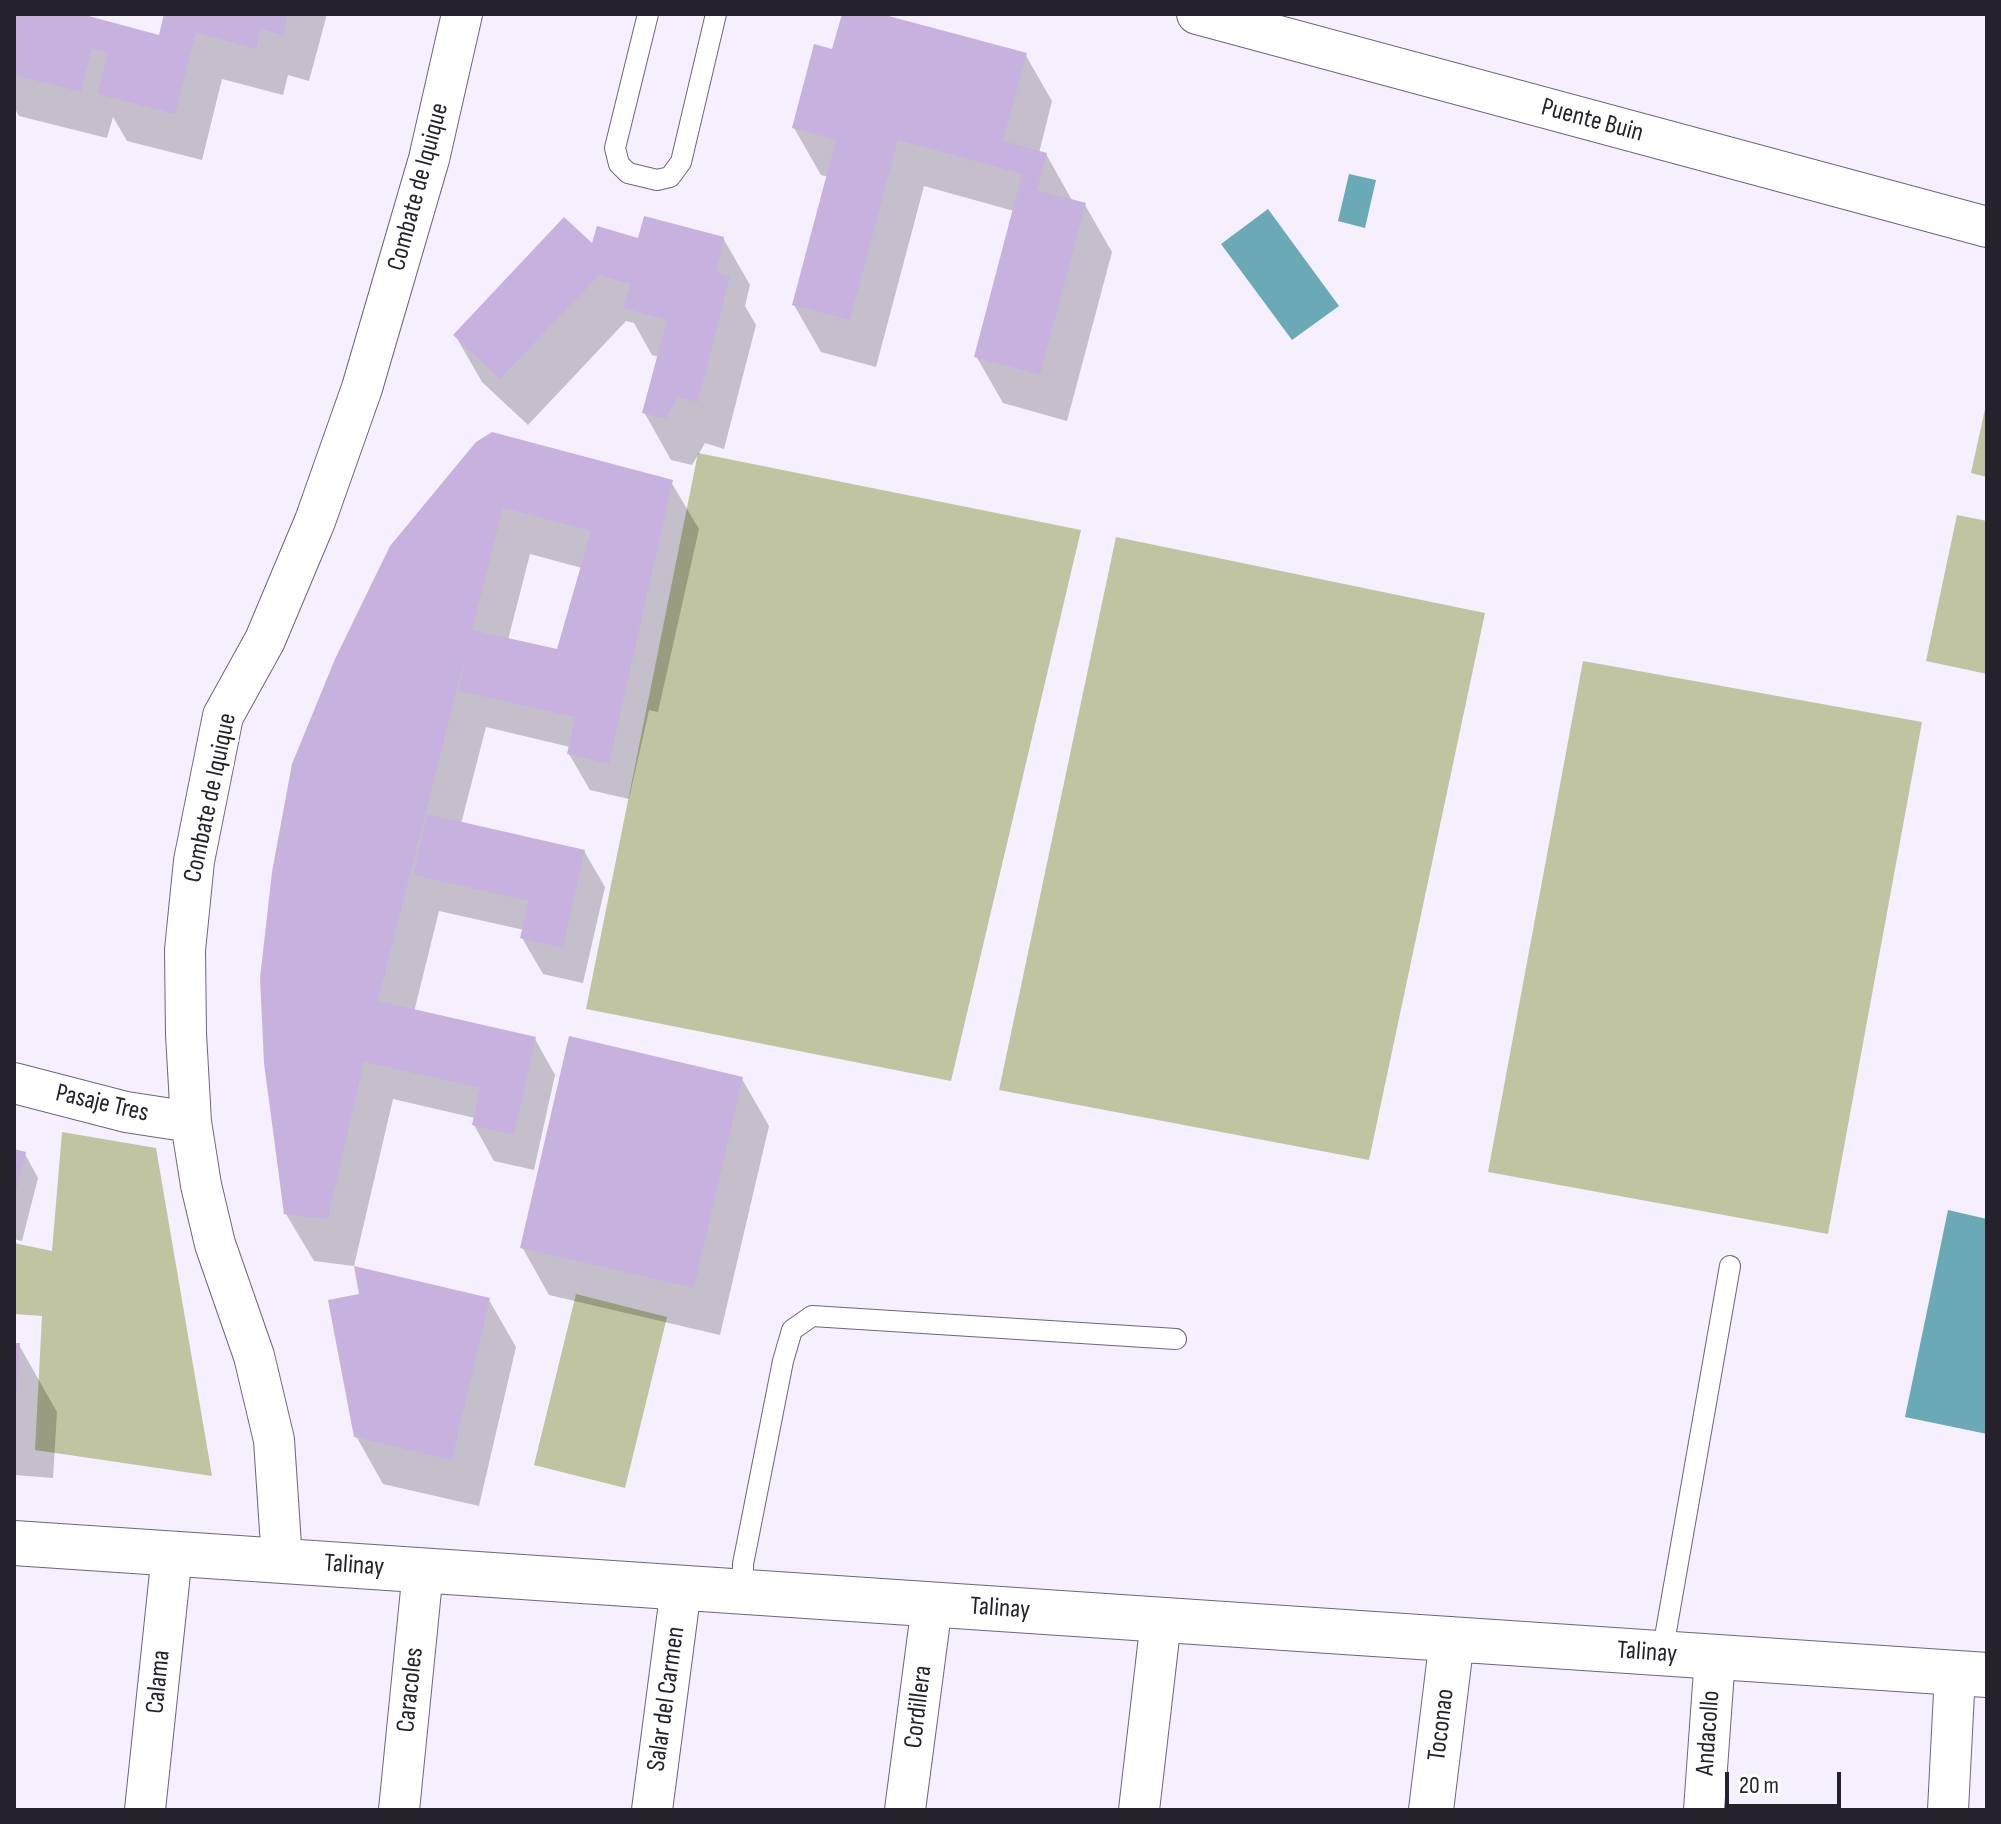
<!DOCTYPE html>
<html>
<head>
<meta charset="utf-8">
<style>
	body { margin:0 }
	#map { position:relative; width:2001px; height:1824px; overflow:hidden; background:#f6effe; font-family:"Sofia Sans Condensed",sans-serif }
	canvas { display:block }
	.frame { position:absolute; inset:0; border:16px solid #26222b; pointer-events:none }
	.scale { position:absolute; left:1725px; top:1772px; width:116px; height:36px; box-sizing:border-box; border:4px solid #26222b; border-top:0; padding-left:10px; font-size:24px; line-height:28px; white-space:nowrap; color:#26222b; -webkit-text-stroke:6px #fff; paint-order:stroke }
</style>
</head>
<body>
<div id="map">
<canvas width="2001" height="1824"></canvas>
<div class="frame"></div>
<div class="scale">20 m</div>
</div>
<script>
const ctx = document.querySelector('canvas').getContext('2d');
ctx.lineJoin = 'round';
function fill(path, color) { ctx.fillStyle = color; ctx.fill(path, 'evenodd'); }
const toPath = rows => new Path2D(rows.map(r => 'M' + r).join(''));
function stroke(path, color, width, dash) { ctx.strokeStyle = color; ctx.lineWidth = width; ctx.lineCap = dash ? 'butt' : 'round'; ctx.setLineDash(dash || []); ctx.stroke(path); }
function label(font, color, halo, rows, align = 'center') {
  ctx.font = font + ' "Sofia Sans Condensed",sans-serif'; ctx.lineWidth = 8; ctx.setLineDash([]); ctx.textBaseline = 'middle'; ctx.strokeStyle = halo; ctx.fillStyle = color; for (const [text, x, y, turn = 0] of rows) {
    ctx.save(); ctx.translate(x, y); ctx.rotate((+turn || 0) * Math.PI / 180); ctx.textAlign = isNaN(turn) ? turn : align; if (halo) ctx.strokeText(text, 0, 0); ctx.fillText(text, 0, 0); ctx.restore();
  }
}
fill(toPath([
	[1987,400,1987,477,1971,473],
	[698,453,1081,530,951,1081,586,1009],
	[1957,515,1987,521,1987,674,1926,661],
	[1116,537,1485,613,1369,1160,999,1090],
	[1583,661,1922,722,1828,1234,1488,1172],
	[62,1132,156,1148,212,1476,35,1450,42,1316,14,1314,14,1243,52,1251],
	[576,1294,667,1317,625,1488,534,1465]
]), '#c1c4a1');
fill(toPath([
	[1349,174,1376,180,1365,228,1338,221],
	[1268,209,1339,306,1292,340,1221,244],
	[1948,1210,1987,1219,1987,1434,1905,1417]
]), '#69aab6');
fill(toPath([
	[14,14,73,14,160,37,167,14,327,14,309,81,288,75,283,95,222,79,202,160,127,141,113,117,107,138,19,116,14,107],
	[844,14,873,14,1025,54,1052,101,1039,153,1046,154,1073,202,1085,205,1112,252,1067,421,1003,403,976,356,1014,211,924,186,876,367,821,352,794,305,828,177,821,175,794,128,834,51],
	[723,238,750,285,745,306,756,325,724,449,705,443,692,465,671,460,644,412,659,357,652,355,634,323,626,321,528,425,482,382,455,335,593,247,640,240],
	[478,444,671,482,699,529,658,712,649,710,629,799,590,790,569,754,570,747,486,727,461,824,584,851,605,887,583,983,543,974,522,938,524,930,439,911,414,1012,535,1039,555,1075,534,1170,494,1161,474,1125,475,1118,393,1099,354,1266,314,1261,286,1214],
	[530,554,582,568,561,652,508,640],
	[742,1079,769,1126,720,1335,549,1295,522,1247],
	[14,1151,25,1154,38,1178,22,1241,14,1239],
	[361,1296,489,1300,516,1347,479,1506,383,1484,356,1436],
	[14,1345,19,1345,57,1412,53,1478,14,1475]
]), '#0003');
fill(toPath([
	[14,14,81,14,159,35,164,14,288,14,283,35,261,29,256,49,196,33,175,114,97,94,108,53,92,49,81,92,14,75],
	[842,14,881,14,1027,53,1003,141,1047,153,1037,190,1086,203,1040,375,974,357,1022,174,898,140,850,320,792,305,836,140,792,128,814,44,832,49],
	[644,216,724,237,716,272,730,276,698,402,678,397,665,419,642,413,667,320,623,308,630,284,599,275,500,379,453,335,564,217,592,243,597,226,638,238],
	[492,432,673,480,609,764,567,754,575,717,459,691,466,654,378,1001,536,1037,514,1135,472,1125,480,1088,364,1062,328,1219,284,1214,264,1063,260,978,272,872,292,764,335,659,390,546,476,442],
	[503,508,591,531,557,649,472,630],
	[427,814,585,850,563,948,520,938,529,901,413,875],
	[569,1036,743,1077,694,1288,520,1248],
	[14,1149,26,1152,15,1194,14,1193],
	[354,1266,490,1298,452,1460,354,1437,328,1300,359,1294],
	[14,1343,20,1343,16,1400,14,1400]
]), '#c7b1df');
const lane = toPath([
	[648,14,615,148,619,164,628,173,657,180,670,177,681,162,716,14],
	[743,1592,743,1564,783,1361,792,1330,812,1316,1176,1339],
	[1662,1654,1730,1266]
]);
const street = toPath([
	[1197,14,1987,227],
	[14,1083,126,1112,191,1122],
	[282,1561,274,1440,254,1356,215,1244,201,1185,191,1122,186,1034,185,950,194,861,223,716,265,640,315,521,362,388,429,159,462,14],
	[145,1810,172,1554],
	[399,1810,423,1570],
	[652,1810,681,1588],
	[905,1810,932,1605],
	[1139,1810,1161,1620],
	[1704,1810,1715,1657],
	[1948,1810,1955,1673]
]);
const secondary = toPath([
	[14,1543,1987,1675],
	[1431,1810,1452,1639]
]);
stroke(lane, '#6f657b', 22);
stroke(street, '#6f657b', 42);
stroke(secondary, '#6f657b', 46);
stroke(lane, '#fff', 20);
stroke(street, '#fff', 40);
stroke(secondary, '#fff', 44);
label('26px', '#26222b', '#fff', [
	["Puente Buin",1592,121,15],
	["Combate de Iquique",419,187,-75],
	["Combate de Iquique",211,798,-78],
	["Pasaje Tres",102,1104,13],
	["Talinay",354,1566,4],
	["Talinay",1000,1609,4],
	["Talinay",1647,1653,4],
	["Calama",159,1682,-84],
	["Caracoles",411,1690,-84],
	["Salar del Carmen",667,1699,-82],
	["Cordillera",919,1707,-83],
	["Toconao",1442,1725,-83],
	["Andacollo",1709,1733,-86]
]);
</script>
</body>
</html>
